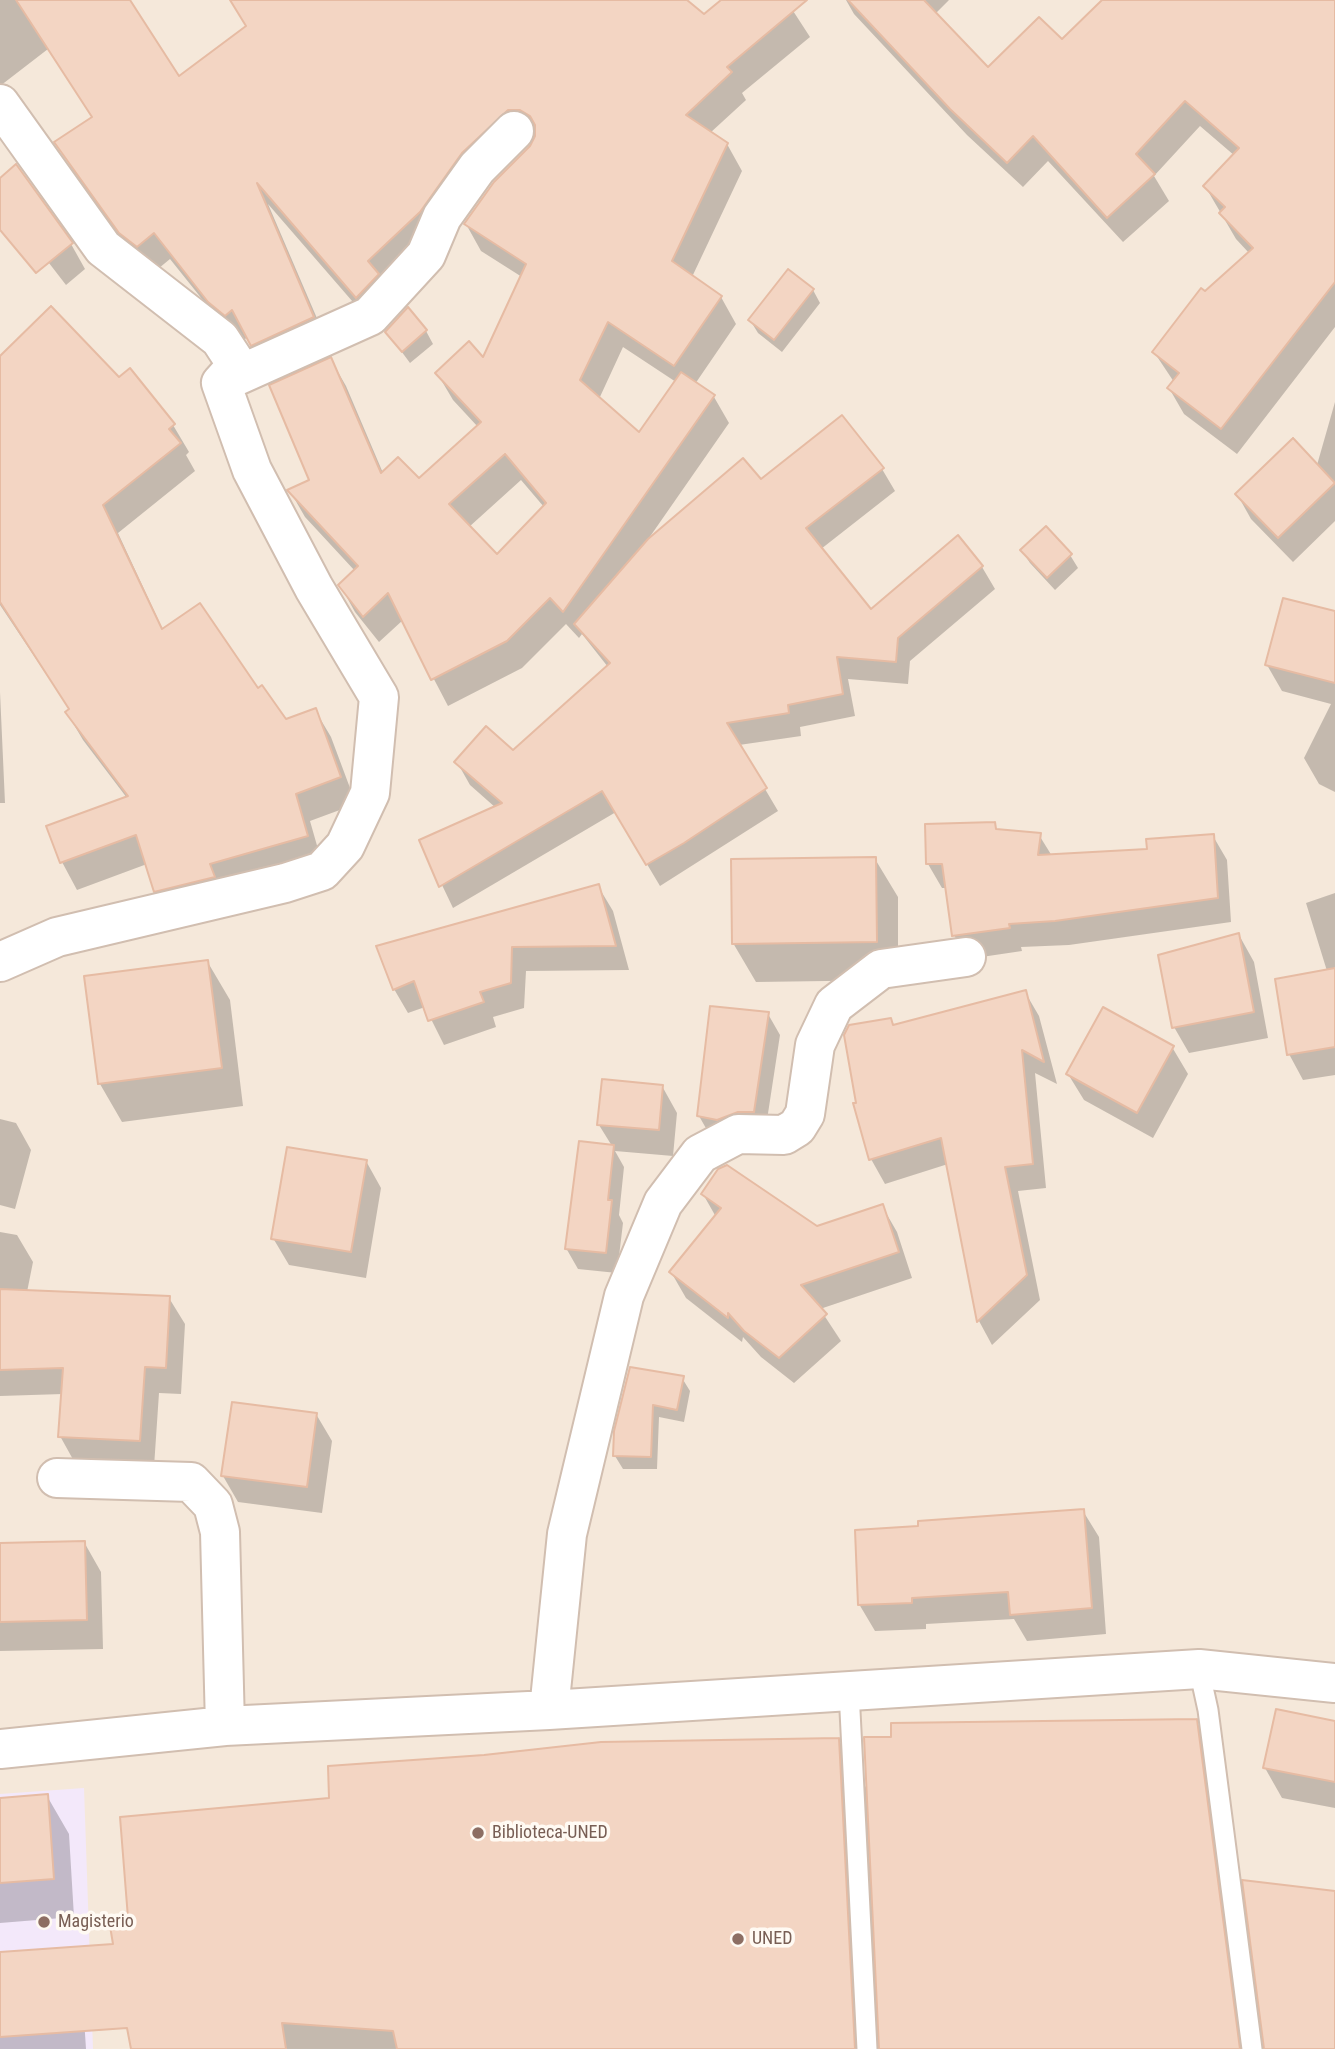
<!DOCTYPE html>
<html>
<head>
<meta charset="utf-8">
<style>
	body { margin:0 }
	canvas { display:block; background:#fdf6ec }
</style>
</head>
<body>
<canvas width="1335" height="2049"></canvas>
<script>
const ctx = document.querySelector('canvas').getContext('2d');
ctx.lineJoin = 'round';
function fill(path, color) { ctx.fillStyle = color; ctx.fill(path, 'evenodd'); }
const toPath = rows => new Path2D(rows.map(r => 'M' + r).join(''));
function stroke(path, color, width, dash) { ctx.strokeStyle = color; ctx.lineWidth = width; ctx.lineCap = dash ? 'butt' : 'round'; ctx.setLineDash(dash || []); ctx.stroke(path); }
function label(font, color, halo, rows, align = 'center') {
  ctx.font = font + ' "Roboto Condensed",sans-serif'; ctx.lineWidth = 7; ctx.setLineDash([]); ctx.textBaseline = 'middle'; ctx.strokeStyle = halo; ctx.fillStyle = color; for (const [text, x, y, turn = 0] of rows) {
    ctx.save(); ctx.translate(x, y); ctx.rotate((+turn || 0) * Math.PI / 180); ctx.textAlign = isNaN(turn) ? turn : align; if (halo) ctx.strokeText(text, 0, 0); ctx.fillText(text, 0, 0); ctx.restore();
  }
}
fill(toPath([
	[0,0,1335,0,1335,2049,0,2049]
]), '#f5e8da');
fill(toPath([
	[84,1788,93,2049,0,2049,0,1794]
]), '#f3e8fa');
fill(toPath([
	[0,0,129,0,179,78,248,27,232,0,684,0,704,16,723,0,786,0,810,37,742,93,746,100,710,133,727,144,742,171,692,277,721,297,736,324,695,384,714,397,729,423,649,538,761,482,882,469,895,491,821,549,871,611,982,567,995,589,910,661,908,684,848,679,855,716,800,727,801,736,739,745,778,811,660,886,616,812,453,908,421,841,496,808,470,785,457,762,513,752,608,667,582,634,579,638,566,624,522,668,448,706,403,620,379,642,355,612,340,585,355,571,305,517,290,491,312,481,331,360,346,386,383,473,419,481,478,427,453,400,437,373,483,360,522,277,481,251,466,224,537,136,523,136,372,324,268,204,328,344,267,372,248,337,242,341,226,329,170,259,153,273,136,260,72,169,56,142,93,119,48,49,0,86],
	[623,347,676,382,639,434,599,399],
	[521,480,544,507,497,556,469,527],
	[846,0,949,0,935,14,988,69,1062,42,1105,0,1335,0,1335,327,1237,454,1184,414,1169,388,1174,382,1154,352,1205,293,1249,253,1236,239,1205,186,1235,156,1200,126,1154,176,1169,201,1123,242,1048,161,1023,187,967,135,854,14],
	[0,180,71,244,85,269,66,285,8,210,0,195],
	[813,290,820,303,782,352,758,333,750,320],
	[426,331,433,344,410,363,387,332],
	[0,358,119,379,173,425,189,452,186,455,195,471,118,533,163,630,257,691,286,721,315,710,331,737,356,804,310,821,322,863,171,918,155,891,147,864,77,890,62,862,49,827,127,798,83,740,67,713,70,710,0,605],
	[1335,402,1335,521,1293,562,1251,519,1237,494,1317,465],
	[1022,551,1070,555,1078,568,1055,590,1030,563],
	[1335,613,1335,792,1319,784,1304,758,1331,704,1282,691,1267,665],
	[0,692,5,803,0,803],
	[994,824,998,831,1039,835,1052,856,1149,851,1213,836,1227,860,1231,922,1069,945,1021,947,1022,951,968,959,954,935,947,888,942,888,928,864],
	[875,859,898,897,898,980,756,982,733,943],
	[598,886,613,911,629,970,526,971,524,1008,493,1017,496,1027,444,1045,425,1007,408,1013,394,989],
	[1335,893,1335,1075,1303,1080,1289,1054,1327,971,1306,903],
	[1239,935,1254,962,1268,1038,1189,1053,1174,1027],
	[207,961,230,1000,243,1106,122,1122,100,1084],
	[1025,992,1039,1016,1057,1084,1035,1073,1046,1188,1018,1191,1040,1300,992,1345,979,1321,948,1164,885,1184,871,1159,858,1104,890,1020,894,1027],
	[768,1014,780,1035,765,1133,711,1137,699,1116],
	[1172,1047,1188,1074,1153,1138,1084,1100,1068,1074],
	[662,1086,677,1113,673,1156,615,1151,624,1167,619,1215,623,1223,617,1273,578,1269,566,1248,612,1146,599,1125],
	[0,1119,16,1123,31,1150,15,1209,0,1205],
	[366,1161,381,1188,366,1278,289,1265,273,1238],
	[703,1194,816,1228,882,1206,897,1232,912,1278,820,1309,841,1341,794,1383,761,1357,743,1337,742,1342,686,1298,671,1272,716,1217],
	[0,1232,17,1235,33,1262,27,1292,169,1298,185,1324,181,1394,159,1393,154,1467,75,1463,60,1436,63,1394,0,1396],
	[682,1378,690,1391,684,1422,659,1417,657,1469,623,1469,615,1456,616,1431],
	[316,1414,332,1441,322,1513,238,1502,223,1476],
	[1083,1511,1099,1537,1106,1634,1027,1641,1014,1619,926,1624,926,1629,875,1631,859,1604,920,1528],
	[84,1542,101,1572,103,1649,0,1651,0,1545],
	[1196,1721,1225,1772,1262,2049,132,2049,130,1919,331,1800,838,1739,868,1791],
	[1335,1723,1335,1808,1282,1798,1265,1768],
	[47,1796,69,1834,74,1917,0,1923,0,1800],
	[0,1953,82,1987,86,2049,0,2049]
]), '#0003');
const building = toPath([
	[16,0,130,0,179,76,246,26,230,0,687,0,704,14,721,0,807,0,727,67,732,72,686,115,728,143,672,261,722,296,674,366,608,322,580,380,639,432,681,372,715,395,563,612,550,598,507,641,431,680,388,593,363,617,338,585,358,566,287,490,309,480,269,385,331,357,381,473,398,457,419,478,481,422,435,373,469,341,483,357,526,264,464,224,494,182,530,146,535,136,535,125,530,116,520,110,508,110,462,153,420,212,368,261,379,274,356,298,257,183,314,317,251,346,232,310,225,316,208,302,154,233,137,247,119,233,54,142,92,117,16,0],
	[505,454,546,503,497,554,449,504,505,454],
	[848,0,924,0,988,67,1039,17,1062,39,1102,0,1335,0,1335,282,1221,429,1167,388,1179,373,1152,352,1201,288,1205,291,1253,248,1219,213,1225,207,1203,186,1239,148,1185,101,1136,154,1155,174,1107,218,1033,136,1007,163,950,109,848,0],
	[16,164,73,243,36,273,0,230,0,178,16,164],
	[788,269,814,289,774,340,748,320,788,269],
	[51,306,119,377,130,368,175,424,169,429,181,443,103,505,162,629,200,603,258,688,262,685,286,719,316,708,341,777,296,794,308,836,210,864,215,877,154,892,136,835,60,863,46,826,128,796,65,712,69,709,0,602,0,356,51,306],
	[408,307,427,330,402,352,385,332,408,307],
	[842,415,884,468,806,528,871,609,958,535,983,566,898,638,896,662,837,657,843,694,788,705,789,713,727,723,767,788,684,843,646,865,602,791,439,887,419,840,502,803,454,762,486,726,513,750,610,663,574,624,648,539,743,458,761,479,842,415],
	[1293,438,1335,483,1278,538,1235,494,1293,438],
	[1046,526,1072,554,1047,578,1020,550,1046,526],
	[1283,598,1335,611,1335,683,1265,665,1283,598],
	[995,822,996,829,1041,833,1038,855,1147,849,1146,839,1214,834,1218,898,1055,921,1009,924,1010,928,952,936,942,864,926,864,925,824,995,822],
	[876,857,877,942,732,944,731,859,876,857],
	[599,884,616,946,512,947,511,983,480,992,484,1002,428,1021,414,981,393,990,376,946,599,884],
	[1239,933,1254,1012,1172,1028,1158,955,1239,933],
	[208,960,222,1068,98,1084,84,976,208,960],
	[1335,968,1335,1047,1287,1055,1275,979,1335,968],
	[1026,990,1044,1062,1022,1050,1033,1164,1005,1167,1027,1275,977,1322,941,1138,869,1160,853,1103,856,1103,844,1035,849,1025,891,1018,893,1025,1026,990],
	[710,1006,769,1012,754,1112,738,1112,717,1120,697,1116,710,1006],
	[1103,1007,1174,1046,1137,1113,1066,1074,1103,1007],
	[602,1079,663,1085,659,1130,597,1125,602,1079],
	[579,1141,614,1145,608,1200,612,1200,606,1253,565,1249,579,1141],
	[287,1147,367,1160,351,1252,271,1239,287,1147],
	[727,1165,817,1226,883,1204,899,1252,801,1285,827,1314,779,1358,744,1331,728,1313,728,1318,669,1272,721,1208,701,1194,718,1169,727,1165],
	[0,1289,170,1296,166,1368,145,1367,140,1441,58,1437,63,1368,0,1370,0,1289],
	[630,1367,684,1376,677,1410,653,1405,651,1457,613,1456,614,1431,630,1367],
	[232,1402,317,1413,307,1487,221,1476,232,1402],
	[1084,1509,1092,1608,1010,1615,1008,1592,912,1598,912,1603,858,1605,855,1530,918,1526,918,1521,1084,1509],
	[85,1541,87,1620,0,1622,0,1543,85,1541],
	[1276,1709,1335,1721,1335,1782,1263,1768,1276,1709],
	[1197,1719,1240,2049,879,2049,864,1737,891,1737,891,1723,1197,1719],
	[839,1738,855,2049,397,2049,393,2031,282,2023,286,2049,131,2049,127,2028,0,2037,0,1952,113,1944,109,1920,128,1918,120,1817,329,1798,328,1766,484,1755,601,1742,839,1738],
	[48,1794,54,1879,0,1883,0,1798,48,1794],
	[1242,1880,1335,1891,1335,2049,1264,2049,1242,1880]
]);
fill(building, '#f3d5c3');
stroke(building, '#e6bba3', 2);
const lane = toPath([
	[1199,1669,1208,1710,1252,2049],
	[849,1691,867,2049]
]);
const street = toPath([
	[0,104,103,248,220,339,237,365,221,383,252,470,314,588,379,697,370,793,345,846,322,871,285,883,57,937,0,962],
	[221,383,370,316,426,255,442,217,477,168,514,131],
	[57,1478,191,1482,213,1505,220,1532,225,1726],
	[549,1710,567,1534,624,1296,663,1203,700,1154,738,1134,784,1135,797,1127,805,1114,815,1045,834,1005,881,969,966,957],
	[0,1749,225,1726,549,1710,1199,1669,1335,1683]
]);
stroke(lane, '#d1beb0', 23);
stroke(street, '#d1beb0', 42);
stroke(lane, '#fff', 19);
stroke(street, '#fff', 38);
for (const [x, y, r, color] of [
	[478,1833,7,"#8d6e63"],
	[44,1922,7,"#8d6e63"],
	[738,1939,7,"#8d6e63"]
]) { const dot = new Path2D(); dot.arc(x, y, r, 0, 2 * Math.PI); ctx.fillStyle = color; ctx.fill(dot); stroke(dot, '#fffaf3', 2.5); }
label('18px', '#785e54', '#fffaf3', [
	["Biblioteca-UNED",492,1833],
	["Magisterio",58,1922],
	["UNED",752,1939]
], 'left');
</script>
</body>
</html>
